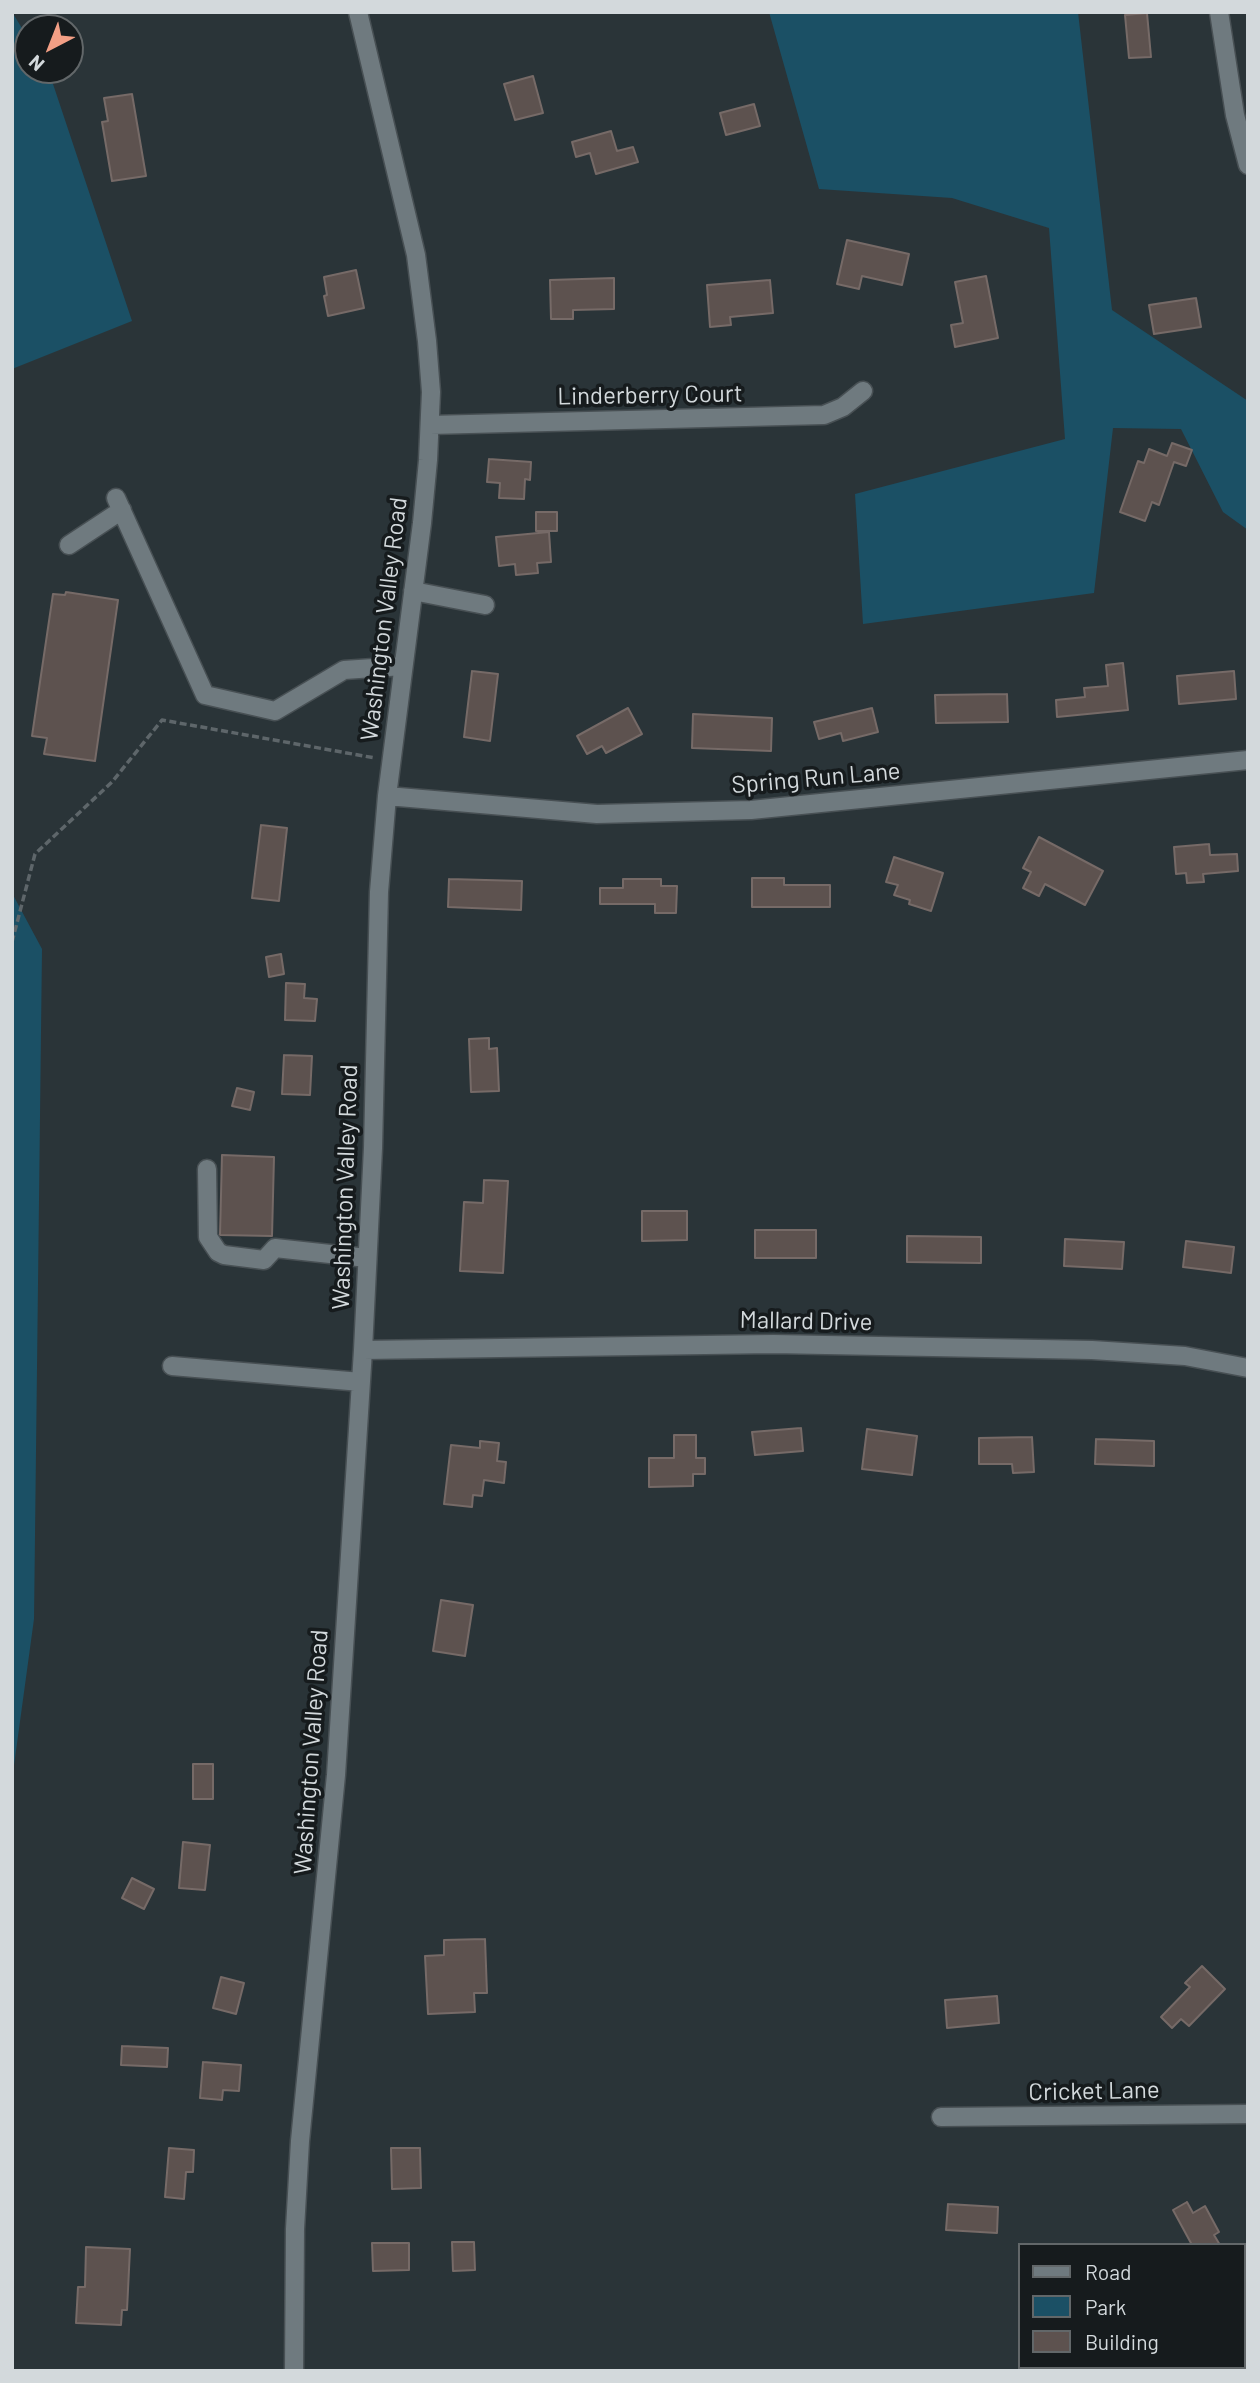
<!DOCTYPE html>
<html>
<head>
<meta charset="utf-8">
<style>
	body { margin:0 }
	#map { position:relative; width:1260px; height:2383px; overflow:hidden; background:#2a3438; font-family:Barlow,sans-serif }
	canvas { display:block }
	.frame { position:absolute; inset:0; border:14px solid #d3d9dc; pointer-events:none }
	.legend { position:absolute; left:1018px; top:2243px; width:228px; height:126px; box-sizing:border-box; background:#161b1d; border:2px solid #626769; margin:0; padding:9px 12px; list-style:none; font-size:21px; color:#d3d9dc }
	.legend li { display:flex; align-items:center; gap:14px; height:35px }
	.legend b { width:35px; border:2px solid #626769 }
	.north { position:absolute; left:14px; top:14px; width:70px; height:70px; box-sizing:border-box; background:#161b1d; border:2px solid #626769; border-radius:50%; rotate:222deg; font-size:19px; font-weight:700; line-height:28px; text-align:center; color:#d3d9dc }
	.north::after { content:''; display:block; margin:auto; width:24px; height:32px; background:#f39f85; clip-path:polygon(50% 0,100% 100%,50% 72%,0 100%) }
</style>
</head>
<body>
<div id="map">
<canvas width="1260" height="2383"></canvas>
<div class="frame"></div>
<ul class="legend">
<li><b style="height:9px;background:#6f7a7f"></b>Road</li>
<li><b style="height:19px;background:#1b5065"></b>Park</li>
<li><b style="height:19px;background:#5d524f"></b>Building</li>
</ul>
<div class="north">N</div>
</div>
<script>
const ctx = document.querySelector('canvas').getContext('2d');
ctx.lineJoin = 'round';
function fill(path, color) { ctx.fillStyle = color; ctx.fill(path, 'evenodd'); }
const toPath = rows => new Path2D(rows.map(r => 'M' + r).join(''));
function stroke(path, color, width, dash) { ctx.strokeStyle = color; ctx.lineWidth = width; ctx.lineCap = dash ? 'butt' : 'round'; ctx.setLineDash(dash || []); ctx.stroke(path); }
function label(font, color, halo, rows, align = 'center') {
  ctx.font = font + ' Barlow,sans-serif'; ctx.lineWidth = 7; ctx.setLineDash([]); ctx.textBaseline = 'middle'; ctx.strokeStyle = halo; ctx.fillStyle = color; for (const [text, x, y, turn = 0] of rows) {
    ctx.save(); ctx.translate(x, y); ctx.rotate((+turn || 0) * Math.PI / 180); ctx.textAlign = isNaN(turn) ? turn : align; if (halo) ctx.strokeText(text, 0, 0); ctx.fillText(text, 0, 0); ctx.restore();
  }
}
fill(toPath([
	[12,12,28,38,28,70,46,70,52,81,132,321,12,369],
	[769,12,1078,12,1112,310,1248,401,1248,530,1223,512,1181,429,1113,428,1094,593,863,624,855,494,1065,439,1049,228,952,198,819,189],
	[12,893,42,949,34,1619,12,1780]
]), '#1b5065');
const building = toPath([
	[1147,13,1151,57,1129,58,1125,15,1147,13],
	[533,76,543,113,515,120,504,84,533,76],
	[132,94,146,176,112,181,102,122,108,121,104,98,132,94],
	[754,104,760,126,726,135,720,113,754,104],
	[611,131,617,151,633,147,638,162,596,174,590,153,576,157,572,142,611,131],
	[847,240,909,254,902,285,862,276,859,289,837,284,847,240],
	[356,270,364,308,328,316,324,296,327,295,324,277,356,270],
	[986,276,998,338,955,347,951,325,963,323,955,282,986,276],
	[614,278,614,309,573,310,573,319,551,319,550,280,614,278],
	[770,280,773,313,730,317,731,325,710,327,707,285,770,280],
	[1196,298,1201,327,1154,334,1149,305,1196,298],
	[1172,443,1192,450,1186,466,1174,462,1159,505,1152,502,1145,521,1120,512,1138,461,1144,463,1149,449,1167,456,1172,443],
	[489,459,531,462,530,480,525,479,524,499,499,498,500,483,487,482,489,459],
	[536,512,557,512,557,531,536,531,536,512],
	[549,532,551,562,537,563,538,573,516,575,515,564,499,566,496,537,549,532],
	[66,592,118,600,95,761,44,754,47,738,32,736,53,594,65,595,66,592],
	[1123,663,1128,710,1057,717,1056,700,1085,697,1084,688,1108,686,1106,665,1123,663],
	[472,671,498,674,490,741,464,737,472,671],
	[1234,671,1236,699,1179,704,1177,676,1234,671],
	[1007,694,1008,722,936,723,935,695,1007,694],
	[628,708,642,734,606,753,602,746,587,754,577,736,628,708],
	[872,708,878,732,843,741,841,733,819,739,814,722,872,708],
	[693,714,772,718,771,751,692,748,693,714],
	[261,825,287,828,279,901,252,898,261,825],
	[1039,837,1103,871,1085,905,1045,884,1039,896,1023,888,1031,872,1023,868,1039,837],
	[1209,844,1210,855,1237,854,1238,871,1203,874,1204,882,1187,883,1186,873,1176,874,1174,847,1209,844],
	[894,857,943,873,931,911,909,904,910,900,894,895,898,885,886,882,894,857],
	[752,878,784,878,784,885,830,885,830,907,752,907,752,878],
	[449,879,522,881,521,910,448,907,449,879],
	[623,879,661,879,661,886,677,886,676,913,655,913,655,904,600,904,600,888,623,888,623,879],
	[281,954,284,974,269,977,266,957,281,954],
	[286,983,305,984,304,998,317,999,315,1021,285,1020,286,983],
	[489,1038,489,1049,497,1048,499,1091,471,1092,469,1039,489,1038],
	[284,1055,312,1056,310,1095,282,1094,284,1055],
	[237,1088,254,1092,250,1110,232,1106,237,1088],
	[222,1155,274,1157,272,1236,220,1235,222,1155],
	[484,1180,508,1181,503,1273,460,1271,464,1202,483,1203,484,1180],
	[642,1211,687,1211,687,1240,642,1241,642,1211],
	[755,1230,816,1230,816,1258,755,1258,755,1230],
	[907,1236,981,1237,981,1263,907,1262,907,1236],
	[1065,1239,1124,1242,1122,1269,1064,1266,1065,1239],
	[1186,1241,1234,1247,1231,1273,1183,1267,1186,1241],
	[801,1428,803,1451,755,1455,752,1432,801,1428],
	[867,1429,917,1436,912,1475,862,1469,867,1429],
	[674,1435,696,1435,696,1458,705,1458,705,1474,693,1474,693,1486,649,1487,649,1458,674,1458,674,1435],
	[1032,1437,1034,1472,1013,1473,1012,1464,979,1464,979,1438,1032,1437],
	[1096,1439,1154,1441,1154,1466,1095,1464,1096,1439],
	[480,1441,499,1443,497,1461,506,1462,504,1483,484,1480,482,1496,473,1495,472,1507,444,1504,451,1445,480,1448,480,1441],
	[441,1600,473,1605,465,1656,433,1651,441,1600],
	[193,1764,213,1764,213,1799,193,1799,193,1764],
	[183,1842,210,1845,205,1890,179,1888,183,1842],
	[132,1878,154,1889,144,1909,122,1898,132,1878],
	[485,1939,487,1993,474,1993,475,2012,428,2014,425,1956,444,1955,444,1940,485,1939],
	[1202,1966,1225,1989,1189,2026,1181,2019,1172,2028,1161,2017,1190,1987,1185,1983,1202,1966],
	[221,1977,244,1983,236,2014,213,2008,221,1977],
	[997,1996,999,2023,947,2028,945,2000,997,1996],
	[122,2046,168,2048,167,2067,121,2065,122,2046],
	[203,2062,241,2065,239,2091,223,2090,222,2100,200,2098,203,2062],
	[169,2148,194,2150,193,2172,186,2172,184,2199,165,2197,169,2148],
	[391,2148,420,2148,421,2188,392,2189,391,2148],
	[1187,2202,1193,2213,1205,2206,1219,2232,1214,2235,1220,2245,1192,2245,1173,2210,1187,2202],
	[948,2204,998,2207,997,2233,946,2230,948,2204],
	[452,2242,474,2242,475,2270,453,2271,452,2242],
	[372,2243,409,2243,409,2270,373,2271,372,2243],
	[86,2247,130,2249,127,2310,122,2310,121,2325,76,2323,78,2287,85,2287,86,2247]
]);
fill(building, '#5d524f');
stroke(building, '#766a67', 2);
const minor = toPath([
	[1219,12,1235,115,1248,165],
	[430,425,824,415,843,407,863,391],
	[116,498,205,695,275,711,344,670,403,666],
	[69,545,122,510],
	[413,591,485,605],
	[387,796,597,814,751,810,1248,760],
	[207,1169,208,1237,218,1252,224,1255,264,1260,275,1248,367,1258],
	[363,1350,773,1344,1092,1350,1185,1356,1248,1368],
	[172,1366,361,1382],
	[941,2117,1248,2114],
	[294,2371,295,2229,300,2141,336,1775,363,1350,373,1148,379,892,387,796,422,523,428,460,431,392,427,341,416,255,358,12]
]);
stroke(minor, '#485054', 21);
stroke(toPath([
	[12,942,35,854,112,782,162,720,375,758]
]), '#5e666a', 3.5, [7, 3.5]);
stroke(minor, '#6f7a7f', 18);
label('24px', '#d3d9dc', '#161b1d', [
	["Linderberry Court",650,395,-1],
	["Washington Valley Road",384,619,-83],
	["Spring Run Lane",816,778,-5],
	["Washington Valley Road",345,1187,-88],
	["Mallard Drive",806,1321,1],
	["Washington Valley Road",311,1752,-86],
	["Cricket Lane",1094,2091,-1]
]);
</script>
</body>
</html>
